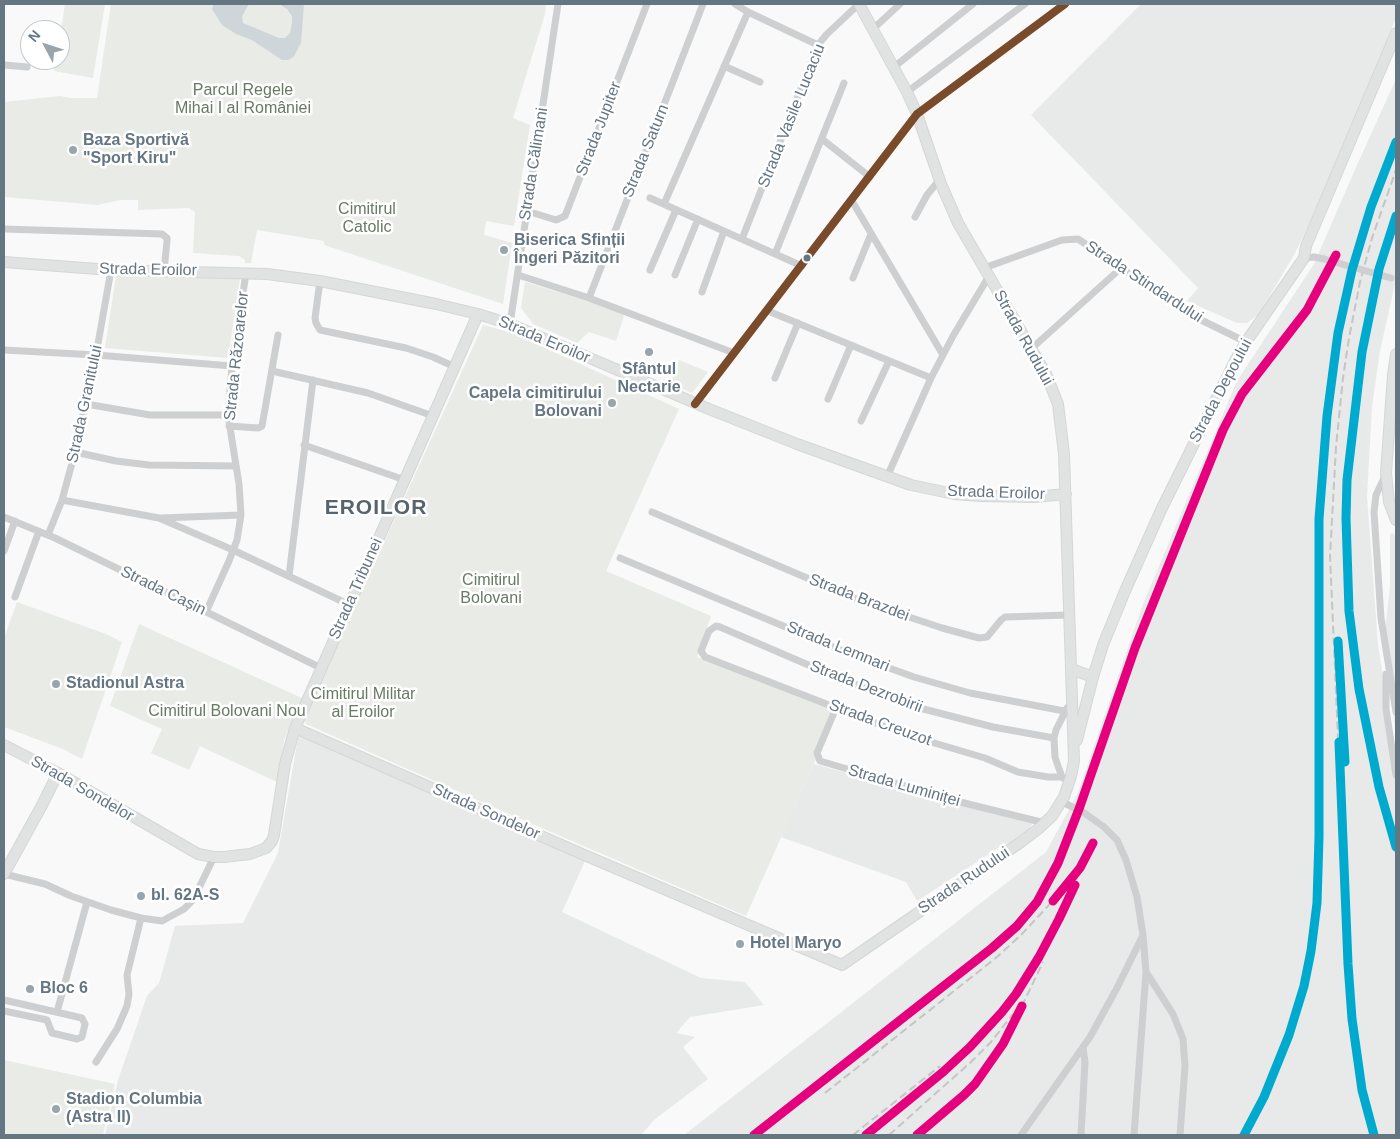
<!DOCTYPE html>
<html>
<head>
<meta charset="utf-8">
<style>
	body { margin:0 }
	#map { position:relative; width:1400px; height:1139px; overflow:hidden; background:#f9f9f9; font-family:Arial,sans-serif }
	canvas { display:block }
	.frame { position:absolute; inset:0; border:5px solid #657683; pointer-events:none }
	.north { position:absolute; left:20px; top:20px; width:50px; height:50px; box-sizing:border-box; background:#fff; border:1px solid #c1c8cd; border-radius:50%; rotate:310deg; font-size:14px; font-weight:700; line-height:20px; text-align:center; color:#657683 }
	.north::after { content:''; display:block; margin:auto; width:18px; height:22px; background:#99a4ac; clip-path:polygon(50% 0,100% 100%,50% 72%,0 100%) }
</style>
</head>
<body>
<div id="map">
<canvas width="1400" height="1139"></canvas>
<div class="frame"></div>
<div class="north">N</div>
</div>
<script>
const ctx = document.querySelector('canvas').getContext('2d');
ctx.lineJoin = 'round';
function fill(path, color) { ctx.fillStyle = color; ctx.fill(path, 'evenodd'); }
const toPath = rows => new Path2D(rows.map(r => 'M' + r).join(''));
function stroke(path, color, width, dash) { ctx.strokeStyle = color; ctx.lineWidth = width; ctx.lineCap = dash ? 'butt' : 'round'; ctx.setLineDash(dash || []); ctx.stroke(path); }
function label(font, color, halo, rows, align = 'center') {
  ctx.font = font + ' Arial,sans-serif'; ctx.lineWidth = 5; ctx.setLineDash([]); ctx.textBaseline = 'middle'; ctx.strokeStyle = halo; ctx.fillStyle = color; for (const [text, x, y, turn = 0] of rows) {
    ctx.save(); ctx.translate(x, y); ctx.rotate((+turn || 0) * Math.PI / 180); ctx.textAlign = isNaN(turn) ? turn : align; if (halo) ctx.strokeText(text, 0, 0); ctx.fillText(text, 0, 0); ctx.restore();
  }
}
fill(toPath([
	[1141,4,1396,4,1396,18,1310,222,1294,255,1259,314,1247,323,1237,323,1187,301,1198,288,1031,115],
	[1396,79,1396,279,1380,351,1372,407,1367,497,1378,645,1396,758,1396,1135,684,1135,1046,852,1077,795,1143,604,1237,381,1314,264,1357,165],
	[1393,533,1396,537,1396,734,1383,651,1390,586,1390,534],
	[306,735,585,861,562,912,701,978,745,982,764,1005,690,1017,676,1033,695,1037,683,1047,708,1079,654,1120,641,1135,105,1135,118,1080,147,996,159,983,175,926,243,923,278,853,298,738],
	[814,764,1005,816,1033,823,1029,829,1015,841,1003,845,917,901,906,882,781,837]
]), '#e8e9e9');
fill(toPath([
	[65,4,105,4,93,78,54,71,56,60,60,60,60,37],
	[111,4,546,4,545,14,513,118,530,125,514,226,486,221,484,235,512,243,503,304,324,245,324,241,257,230,251,263,245,263,245,260,239,256,193,253,195,212,189,208,138,210,138,200,120,200,98,205,4,197,4,102,60,96,70,98,97,98],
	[116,276,240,278,228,358,105,348],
	[525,282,624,312,624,316,616,341,589,332,577,343,533,324,521,308],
	[483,325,510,332,679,409,606,571,711,616,697,657,833,709,814,764,746,916,500,810,306,724,304,719],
	[679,360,708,372,692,393,670,384],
	[17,602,106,634,122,642,82,759,63,749,4,727,4,638],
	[139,624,304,699,288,730,284,741,279,783,200,746,189,770,151,753,162,729,110,706],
	[4,1060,115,1084,103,1135,4,1135]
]), '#e8ebe6');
fill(toPath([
	[214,4,249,4,242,16,243,23,279,38,285,38,290,33,292,23,292,16,287,9,279,4,304,4,301,43,294,56,289,60,282,60,252,40,236,34,222,25,212,9]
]), '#ced6d9');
const secondary = toPath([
	[4,262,111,270,267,274,320,281,436,304,478,314,510,324,709,409,797,444,911,485,954,494,981,496,1034,497,1066,494],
	[1396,354,1393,375,1386,473,1389,502,1396,520],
	[1071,669,1093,677],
	[295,728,582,854,842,965,1021,842,1038,829,1052,816,1064,797,1071,776,1074,761,1064,454,1058,404,1046,374,958,223,941,184,917,114,907,92,859,4],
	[1077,740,1093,677,1103,645,1125,591,1161,510,1236,359,1246,342,1304,258,1306,246,1396,33],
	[4,745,58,773,198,854,214,857,224,857,250,854,266,848,272,841,274,835,285,764,295,728,478,314],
	[4,874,41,807,58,773]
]);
stroke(secondary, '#d5d6d7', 12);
stroke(toPath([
	[735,4,748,12,818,45],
	[873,29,900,4],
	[4,65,27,67],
	[724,66,760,82],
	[894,67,973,4],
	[907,92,1025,4],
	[822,139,870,177],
	[650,198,802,266],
	[852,201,943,355],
	[664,204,748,12],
	[527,211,556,220,565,216,647,4],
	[915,217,927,195,940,179],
	[4,229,162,234,167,238,167,241,164,271],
	[742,239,818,45,826,35,859,4],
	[775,254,844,83],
	[1304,258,1314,257,1324,259],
	[984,268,1062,240,1078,239,1189,314,1246,342],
	[650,270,676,210],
	[518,275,589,298,734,353],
	[675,275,698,219],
	[853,278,871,234],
	[320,281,315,318,316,323,320,330,406,348,433,357,455,367],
	[702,292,724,231],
	[589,298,703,4],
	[768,311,931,378],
	[510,324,558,4],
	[1031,349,1121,268],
	[4,350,96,355,232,366],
	[272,371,368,393,433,416],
	[775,378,798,323],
	[828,399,851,345],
	[86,404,150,415,228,415],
	[695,404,917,114,1065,4],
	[861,421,889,361],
	[229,426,258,428,262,426,278,335],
	[304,445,405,480],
	[75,452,116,461,149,465,236,466],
	[1386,474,1376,495,1374,512,1381,618,1396,712],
	[887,477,931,378,953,336,989,276],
	[62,500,159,518,233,550,350,605],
	[652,512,861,601,942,628,979,638,987,637,1001,620,1005,617,1068,615],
	[4,517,55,538,321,668],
	[161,518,241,515],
	[48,535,62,500,75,452,96,355,111,270],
	[4,551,15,521],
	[620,558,848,653,914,677,970,693,1064,711],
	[289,576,313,380],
	[15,597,39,531],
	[206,612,229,561,237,540,241,515,239,484,228,415,232,366,246,273],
	[1386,674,1386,709,1396,775],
	[836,708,817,753,820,761,960,802,1045,823],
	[1054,738,993,727,908,705,834,676,720,627,716,626,709,631,701,651,705,657,904,734,985,758,1018,772,1048,777,1062,777],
	[1065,779,1062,777,1058,766,1055,757,1054,738,1056,730,1067,708],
	[1062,802,1083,812,1104,827,1117,840,1126,860,1137,897,1143,935,1146,972,1134,1135],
	[4,874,45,884,71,896,111,910,141,918,162,921,184,909,193,900,214,857],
	[1146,972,1173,1014,1183,1039,1185,1066,1180,1135],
	[4,1000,82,1018,85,1024,82,1037,77,1039,52,1033,47,1020,4,1011],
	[57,1012,87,902],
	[96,1062,117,1029,127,1006,129,994,127,975,141,918],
	[1021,1135,1090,1037,1117,988,1142,937],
	[1081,1135,1085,1062,1083,1047]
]), '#cecfd0', 7);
stroke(secondary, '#e1e2e2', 10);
stroke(toPath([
	[1396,216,1379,269,1362,352,1347,480,1346,518,1349,611,1359,689,1379,787,1396,847],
	[825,1093,997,957,1021,935,1062,891,1080,868,1093,843],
	[754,1135,992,948,1017,926,1037,902,1058,863,1079,809,1135,648,1223,430,1242,394,1307,310,1336,255],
	[853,1135,940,1066],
	[866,1135,943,1072,970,1047,1002,1012,1016,994,1039,957,1063,912,1077,878],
	[889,1135,971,1062,991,1042,1013,1014],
	[917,1135,964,1095,986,1070,1010,1031,1043,962],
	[1244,1135,1264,1097,1289,1035,1304,986,1311,951,1317,903,1319,837,1319,519,1327,416,1338,333,1352,270,1371,207,1396,142],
	[1374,1135,1367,1111,1358,1063,1348,964,1330,556,1336,447,1343,378,1349,338,1360,282,1372,238,1396,170]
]), '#c3c5c6', 2, [8, 4]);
stroke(toPath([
	[1324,259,1391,278]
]), '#cecfd0', 7);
stroke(toPath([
	[695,404,917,114,1065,4]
]), '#7a4b2a', 8);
stroke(toPath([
	[1053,901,1080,868,1093,843],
	[754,1135,992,948,1017,926,1037,902,1058,863,1079,809,1135,648,1223,430,1242,394,1307,310,1336,255],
	[866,1135,943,1072,970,1047,1002,1012,1016,994,1039,957,1059,919,1075,885],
	[917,1135,964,1095,975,1084,1003,1044,1022,1006]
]), '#e5007d', 9);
stroke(toPath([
	[1396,216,1379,269,1362,352,1347,480,1346,518,1349,611,1359,689,1379,787,1396,847],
	[1338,641,1345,762],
	[1339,742,1348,964,1352,1019,1362,1090,1374,1135],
	[1244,1135,1264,1097,1289,1035,1304,986,1311,951,1317,903,1319,837,1319,519,1327,416,1338,333,1352,270,1371,207,1396,142]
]), '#00a9ce', 9);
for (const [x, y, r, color] of [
	[73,150,5,"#99a4ac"],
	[504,250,5,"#99a4ac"],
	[807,258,4.5,"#657683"],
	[649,352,5,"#99a4ac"],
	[612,403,5,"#99a4ac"],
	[56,684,5,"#99a4ac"],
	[141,896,5,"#99a4ac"],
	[740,944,5,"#99a4ac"],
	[30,989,5,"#99a4ac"],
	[56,1109,5,"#99a4ac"]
]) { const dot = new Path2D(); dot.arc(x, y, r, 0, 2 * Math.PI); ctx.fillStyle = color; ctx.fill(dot); stroke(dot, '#fff', 2); }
label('16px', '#687a64', '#fff', [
	["Parcul Regele",243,91],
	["Mihai I al României",243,109],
	["Cimitirul",367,210],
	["Catolic",367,228],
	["Cimitirul",491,581],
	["Bolovani",491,599],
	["Cimitirul Militar",363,695],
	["al Eroilor",363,713],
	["Cimitirul Bolovani Nou",227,712]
]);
label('16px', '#657683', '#fff', [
	["Strada Vasile Lucaciu",792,116,-68],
	["Strada Jupiter",599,129,-69],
	["Strada Saturn",646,151,-68],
	["Strada Călimani",534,164,-81],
	["Strada Eroilor",148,270,1],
	["Strada Stindardului",1144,282,33],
	["Strada Rudului",1023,338,61],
	["Strada Eroilor",544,340,23],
	["Strada Răzoarelor",237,356,-84],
	["Strada Depoului",1221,391,-62],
	["Strada Granitului",85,404,-78],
	["Strada Eroilor",996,493,2],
	["Strada Tribunei",356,589,-66],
	["Strada Cașin",163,591,26],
	["Strada Brazdei",859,598,21],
	["Strada Lemnari",838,647,22],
	["Strada Dezrobirii",866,687,21],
	["Strada Creuzot",880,723,20],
	["Strada Luminiței",904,786,16],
	["Strada Sondelor",82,789,30],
	["Strada Sondelor",486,812,24],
	["Strada Rudului",964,881,-34]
]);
label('bold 16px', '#657683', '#fff', [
	["Baza Sportivă",83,141],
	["\"Sport Kiru\"",83,159],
	["Biserica Sfinții",514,241],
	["Îngeri Păzitori",514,259],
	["Sfântul",649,370,"center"],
	["Nectarie",649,388,"center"],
	["Capela cimitirului",602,394,"right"],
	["Bolovani",602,412,"right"],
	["Stadionul Astra",66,684],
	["bl. 62A-S",151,896],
	["Hotel Maryo",750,944],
	["Bloc 6",40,989],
	["Stadion Columbia",66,1100],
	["(Astra II)",66,1118]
], 'left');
ctx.letterSpacing = '1px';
label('bold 21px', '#57646e', '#fff', [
	["EROILOR",376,508]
]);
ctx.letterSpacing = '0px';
</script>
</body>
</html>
